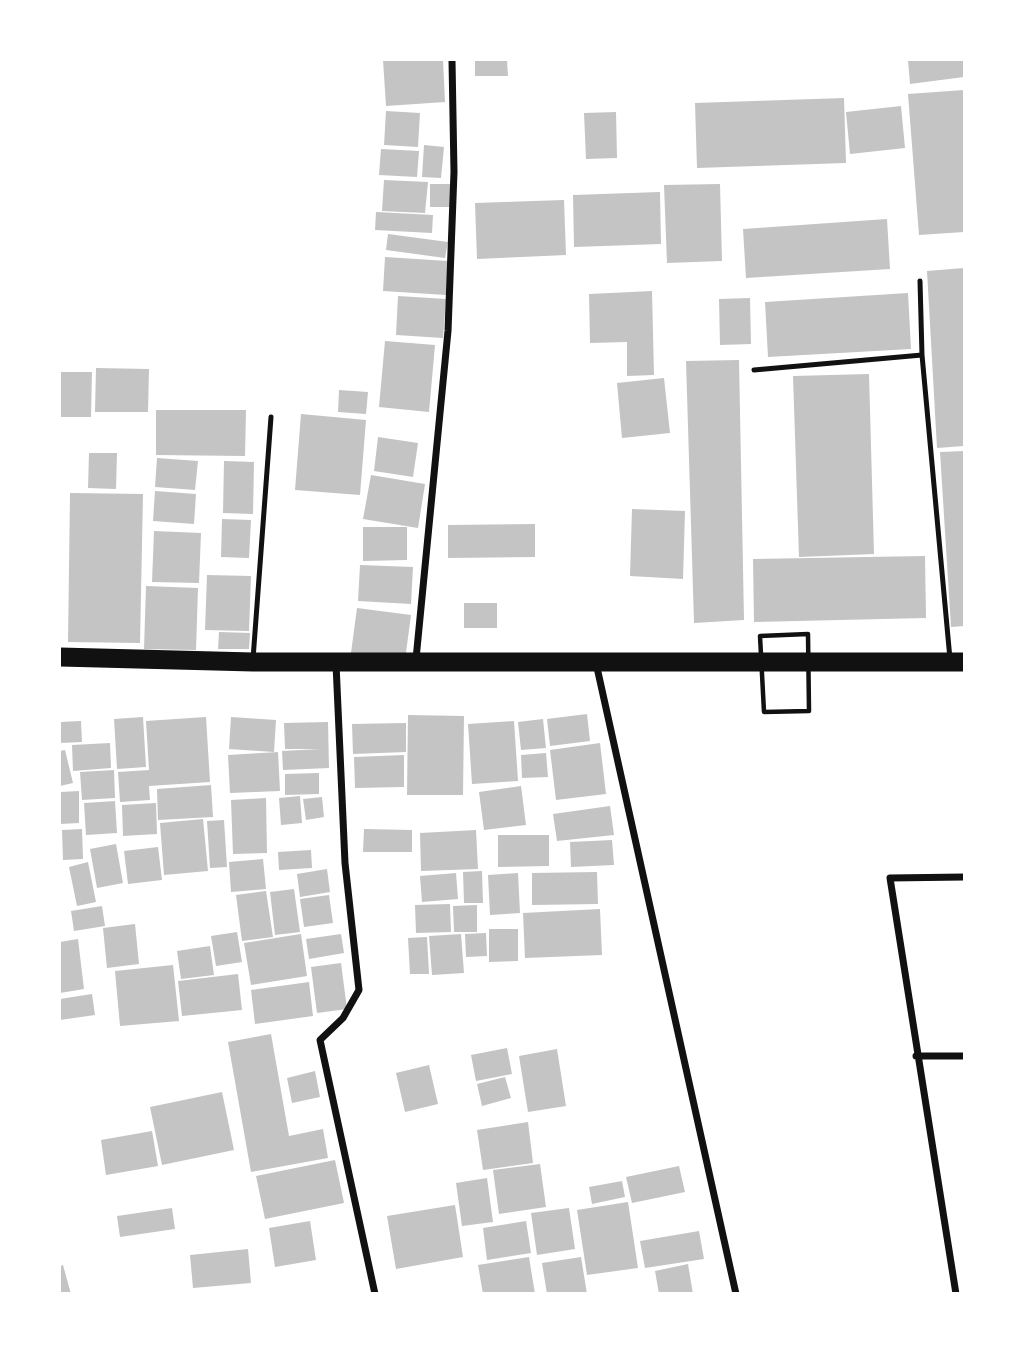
<!DOCTYPE html>
<html>
<head>
<meta charset="utf-8">
<style>
	body { margin:0 }
	#map { position:relative; width:1024px; height:1353px; overflow:hidden; background:#fff; font-family:Signika,sans-serif }
	canvas { display:block }
	.frame { position:absolute; inset:0; border:61px solid #fff; pointer-events:none }
</style>
</head>
<body>
<div id="map">
<canvas width="1024" height="1353"></canvas>
<div class="frame"></div>
</div>
<script>
const ctx = document.querySelector('canvas').getContext('2d');
ctx.lineJoin = 'round';
function fill(path, color) { ctx.fillStyle = color; ctx.fill(path, 'evenodd'); }
const toPath = rows => new Path2D(rows.map(r => 'M' + r).join(''));
function stroke(path, color, width, dash) { ctx.strokeStyle = color; ctx.lineWidth = width; ctx.lineCap = dash ? 'butt' : 'round'; ctx.setLineDash(dash || []); ctx.stroke(path); }
fill(toPath([
	[383,60,443,60,445,102,386,106],
	[475,60,507,60,508,76,475,76],
	[908,60,964,60,964,77,910,84],
	[964,90,964,232,919,235,908,94],
	[844,98,846,163,697,168,695,103],
	[901,106,905,148,850,154,846,112],
	[386,111,420,113,418,147,384,145],
	[616,112,617,158,586,159,584,113],
	[424,145,444,147,441,178,422,177],
	[381,149,419,151,417,177,379,175],
	[384,180,428,182,425,213,382,211],
	[430,184,452,184,451,207,430,207],
	[720,184,722,261,667,263,664,185],
	[660,192,661,244,574,247,573,195],
	[564,200,566,255,477,259,475,203],
	[376,212,433,215,432,233,375,230],
	[887,219,890,269,746,278,743,229],
	[388,234,448,242,445,258,386,250],
	[385,257,448,261,446,295,383,291],
	[964,268,964,446,937,448,927,271],
	[652,291,654,375,627,376,627,342,590,343,589,294],
	[908,293,911,349,768,357,765,302],
	[398,296,446,299,443,338,396,335],
	[750,298,751,344,720,345,719,299],
	[385,341,435,345,429,412,379,407],
	[739,360,744,620,694,623,686,361],
	[96,368,149,369,148,412,95,412],
	[60,372,92,372,91,417,60,417],
	[869,374,874,554,799,557,793,376],
	[664,378,670,433,622,438,617,383],
	[339,390,368,392,366,414,338,412],
	[156,410,246,410,245,456,156,455],
	[301,414,366,420,360,495,295,490],
	[378,437,418,443,413,477,374,471],
	[964,451,964,626,951,627,940,452],
	[89,453,117,453,116,489,88,488],
	[157,458,198,461,195,490,155,487],
	[224,461,254,462,253,514,223,513],
	[371,475,425,484,418,528,363,519],
	[155,491,196,494,194,524,153,521],
	[70,493,143,494,140,643,68,642],
	[632,509,685,511,683,579,630,576],
	[222,519,251,520,249,558,221,557],
	[535,524,535,557,448,558,448,525],
	[363,527,407,527,407,560,363,561],
	[154,531,201,533,199,583,152,582],
	[925,556,926,618,754,622,753,559],
	[360,565,413,567,411,604,358,601],
	[207,575,251,576,249,631,205,630],
	[146,586,198,588,196,650,144,649],
	[464,603,497,603,497,628,464,628],
	[357,608,411,615,405,660,351,653],
	[219,632,250,633,249,649,218,649],
	[587,714,590,741,550,746,547,719],
	[408,715,464,716,463,795,407,795],
	[143,717,146,767,117,769,114,719],
	[206,717,210,782,149,786,150,800,120,802,118,772,149,770,146,721],
	[231,717,276,720,274,752,229,749],
	[543,719,546,748,521,750,518,722],
	[81,721,82,742,60,743,60,722],
	[514,721,518,781,472,784,468,724],
	[328,722,329,768,283,770,282,751,320,749,285,749,284,723],
	[406,723,406,752,353,754,352,724],
	[110,743,111,768,73,771,72,745],
	[600,743,606,794,556,800,550,750],
	[65,750,73,783,60,786,60,751],
	[278,752,280,791,230,793,228,755],
	[546,753,548,777,522,778,521,755],
	[404,755,404,787,355,788,354,757],
	[114,770,115,798,82,800,80,772],
	[319,773,319,794,285,795,285,774],
	[211,785,213,817,158,820,157,789],
	[521,786,526,825,484,830,479,792],
	[79,791,79,823,60,824,60,792],
	[300,796,302,823,281,825,279,798],
	[322,797,324,817,306,820,303,799],
	[266,798,267,853,233,854,231,800],
	[115,801,117,833,86,835,84,803],
	[156,803,157,834,123,836,122,805],
	[610,806,614,835,557,841,553,814],
	[203,819,208,871,164,875,160,823],
	[224,820,227,867,210,868,207,821],
	[82,829,83,859,63,860,62,830],
	[364,829,412,830,412,852,363,852],
	[476,830,478,869,421,871,420,833],
	[498,835,549,835,549,866,498,867],
	[612,840,614,865,571,867,570,842],
	[116,844,123,883,97,888,90,849],
	[158,847,162,880,128,884,124,851],
	[311,850,312,868,279,870,278,852],
	[263,859,266,889,231,892,229,862],
	[88,862,96,902,77,906,69,867],
	[327,869,330,892,300,897,297,874],
	[482,871,483,903,464,903,463,872],
	[597,872,598,904,532,905,532,873],
	[456,873,458,899,422,902,420,876],
	[518,873,520,913,490,915,488,875],
	[294,889,300,932,275,935,270,892],
	[266,891,273,937,242,941,236,895],
	[329,895,333,923,304,927,300,899],
	[450,904,451,932,416,933,415,905],
	[477,905,477,932,454,932,453,906],
	[102,906,105,926,74,931,71,911],
	[600,909,602,955,525,958,523,913],
	[135,924,139,964,107,968,103,928],
	[489,929,518,929,518,961,489,962],
	[237,932,242,962,216,966,211,936],
	[486,933,487,956,466,957,465,934],
	[301,934,307,976,251,985,244,943],
	[341,934,344,953,309,959,306,939],
	[461,934,464,973,432,975,429,936],
	[427,937,429,974,410,974,408,938],
	[78,939,84,989,60,993,60,942],
	[210,946,214,975,181,979,177,951],
	[341,963,347,1009,317,1013,311,967],
	[173,965,179,1021,120,1026,115,971],
	[238,974,242,1010,182,1016,178,981],
	[309,982,313,1016,255,1024,251,990],
	[92,994,95,1015,60,1020,60,999],
	[271,1034,289,1136,323,1129,328,1158,251,1172,228,1042],
	[507,1048,512,1074,476,1081,471,1055],
	[557,1049,566,1106,528,1112,519,1056],
	[429,1065,438,1104,405,1112,396,1073],
	[315,1071,320,1097,292,1103,287,1078],
	[505,1077,511,1098,482,1106,477,1084],
	[222,1092,234,1150,162,1165,150,1107],
	[528,1122,533,1163,483,1170,477,1130],
	[152,1131,158,1166,106,1175,101,1140],
	[335,1160,344,1203,265,1219,256,1176],
	[540,1164,546,1207,499,1214,493,1170],
	[679,1166,685,1192,632,1203,626,1177],
	[487,1178,493,1222,462,1226,456,1183],
	[622,1181,625,1197,592,1204,589,1187],
	[628,1202,638,1268,587,1275,577,1210],
	[455,1205,463,1257,396,1269,387,1216],
	[172,1208,175,1229,120,1237,117,1216],
	[569,1208,575,1249,537,1255,531,1213],
	[310,1221,316,1260,275,1267,269,1228],
	[526,1221,531,1253,487,1260,483,1228],
	[699,1231,704,1259,645,1268,640,1241],
	[248,1249,251,1283,193,1288,190,1255],
	[529,1257,535,1294,483,1294,478,1265],
	[581,1257,587,1294,547,1294,542,1263],
	[688,1264,693,1294,659,1294,655,1271],
	[63,1265,71,1294,60,1294,60,1266]
]), '#c4c4c4');
stroke(toPath([
	[808,634,809,711,764,712,760,636,808,634]
]), '#111', 4.5);
stroke(toPath([
	[920,281,922,355,950,659],
	[754,370,922,355],
	[253,659,271,417]
]), '#111', 5);
stroke(toPath([
	[416,659,448,331,454,172,452,60],
	[596,663,736,1294],
	[336,664,345,863,359,990,343,1018,320,1040,375,1294],
	[916,1056,964,1056],
	[956,1294,890,878,964,877]
]), '#111', 7);
stroke(toPath([
	[60,657,253,662,964,662]
]), '#111', 19);
</script>
</body>
</html>
